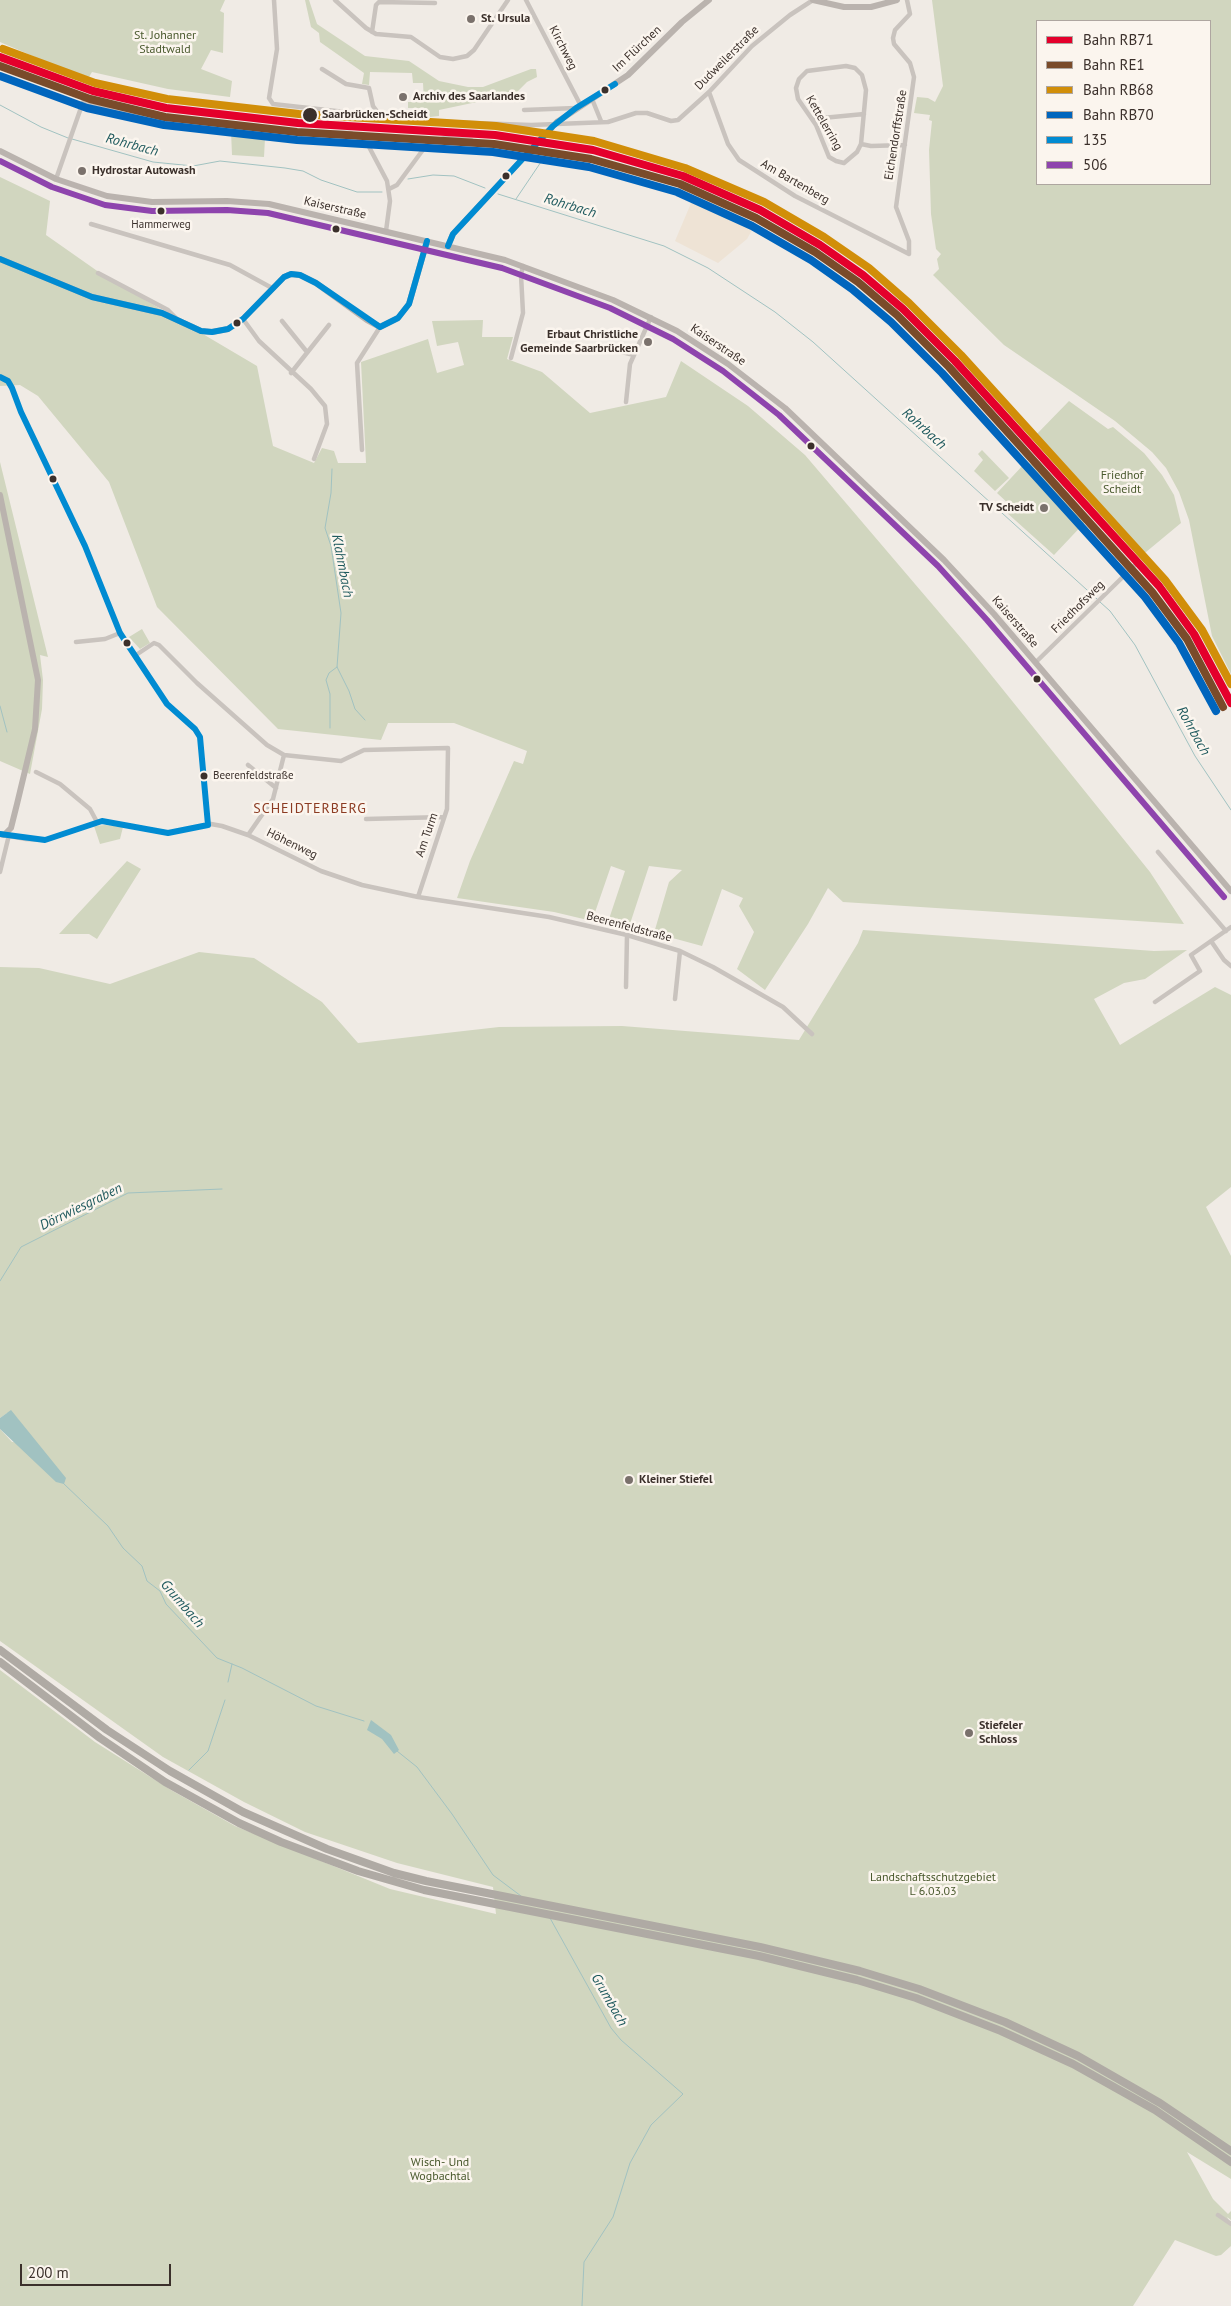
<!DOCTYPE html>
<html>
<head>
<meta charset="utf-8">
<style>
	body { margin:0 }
	#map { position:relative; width:1231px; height:2306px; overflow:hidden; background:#f0ebe5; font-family:"PT Sans",sans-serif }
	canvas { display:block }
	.legend { position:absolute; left:1036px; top:20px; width:175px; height:165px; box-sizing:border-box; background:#fbf5ee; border:1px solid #aea6a0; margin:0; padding:6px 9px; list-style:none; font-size:15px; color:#3b302b }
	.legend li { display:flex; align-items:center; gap:10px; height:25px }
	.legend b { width:25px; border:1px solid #aea6a0 }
	.scale { position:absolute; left:20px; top:2264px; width:151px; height:22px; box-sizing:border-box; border:2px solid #3b302b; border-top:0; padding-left:6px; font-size:15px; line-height:18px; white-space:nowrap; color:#3b302b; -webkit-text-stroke:4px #fbf5ee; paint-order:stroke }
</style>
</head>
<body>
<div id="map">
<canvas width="1231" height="2306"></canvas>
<ul class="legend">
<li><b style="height:6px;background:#e4002b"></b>Bahn RB71</li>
<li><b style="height:6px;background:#7a4b2a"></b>Bahn RE1</li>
<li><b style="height:6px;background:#d18e09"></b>Bahn RB68</li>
<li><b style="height:6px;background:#0065bd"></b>Bahn RB70</li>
<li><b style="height:6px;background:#008bd2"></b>135</li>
<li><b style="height:6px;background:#8e44ad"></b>506</li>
</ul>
<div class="scale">200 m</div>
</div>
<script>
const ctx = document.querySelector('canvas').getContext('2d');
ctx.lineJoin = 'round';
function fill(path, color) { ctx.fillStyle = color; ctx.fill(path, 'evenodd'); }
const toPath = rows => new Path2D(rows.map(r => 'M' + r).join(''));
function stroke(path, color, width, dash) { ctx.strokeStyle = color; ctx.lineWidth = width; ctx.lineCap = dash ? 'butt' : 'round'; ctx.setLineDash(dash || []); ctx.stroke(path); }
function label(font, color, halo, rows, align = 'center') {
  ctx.font = font + ' "PT Sans",sans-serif'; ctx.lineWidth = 5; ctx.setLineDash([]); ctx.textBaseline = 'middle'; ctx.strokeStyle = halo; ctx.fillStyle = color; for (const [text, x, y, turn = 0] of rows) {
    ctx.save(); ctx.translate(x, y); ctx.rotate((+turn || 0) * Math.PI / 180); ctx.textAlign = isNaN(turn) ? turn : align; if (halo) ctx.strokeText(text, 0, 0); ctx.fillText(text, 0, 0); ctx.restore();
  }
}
fill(toPath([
	[0,0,225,0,220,11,224,13,223,53,211,50,201,69,232,81,230,97,168,89,92,72,89,77,49,63,0,42],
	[305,0,309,0,317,24,365,56,409,61,439,81,468,87,483,87,531,69,536,69,537,77,527,82,515,94,439,110,439,116,430,117,428,112,420,111,420,108,408,108,408,102,424,102,423,83,413,83,412,73,370,72,369,85,362,84,364,73,320,42,319,33,311,27],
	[932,0,1231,0,1231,674,1212,636,1189,520,1179,492,1166,468,1152,452,1115,421,1004,345,933,275,939,269,937,259,941,254,936,249,931,214,929,150,932,121,929,120,930,115,914,113,917,97,928,98,935,102,943,86],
	[1210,21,1210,184,1037,184,1037,21],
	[231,131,270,137,265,138,264,157,232,155],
	[0,177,50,201,46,235,103,275,257,366,273,446,314,463,322,448,334,451,338,463,366,463,361,362,428,339,437,373,464,365,458,342,437,346,432,321,483,320,482,337,513,337,507,359,542,372,590,413,666,397,681,361,748,406,805,455,967,645,1150,872,1184,924,843,902,828,888,808,924,765,990,737,969,754,932,739,906,743,898,722,889,702,946,654,933,669,882,682,870,649,866,628,930,607,925,625,871,611,866,592,921,554,912,457,898,470,861,514,761,523,764,527,751,454,723,388,723,381,740,278,729,157,607,109,482,38,396,20,385,0,386],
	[1069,401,1108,429,1113,427,1144,453,1162,475,1174,495,1181,523,1140,557,1033,438],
	[982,450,1009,478,995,491,974,471,983,460,978,454],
	[0,462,48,657,40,655,43,680,42,709,30,774,0,761],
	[1025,463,1035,464,1047,474,1088,519,1054,555,1006,512,1011,506,997,493],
	[142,629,150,643,140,649,129,637],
	[105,825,123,827,120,839,100,844,94,826],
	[127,861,141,869,97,939,89,934,59,934],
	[863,930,1154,951,1187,950,1145,979,1124,983,1094,999,1120,1045,1215,987,1231,995,1231,1187,1206,1207,1231,1256,1231,2179,1187,2152,1213,2199,1228,2214,1231,2211,1231,2220,1227,2217,1231,2224,1231,2246,1221,2255,1216,2256,1175,2240,1133,2306,0,2306,0,1670,95,1742,171,1790,235,1826,390,1889,496,1914,493,1887,397,1863,305,1832,244,1802,163,1757,0,1641,0,1429,12,1442,35,1443,17,1418,7,1413,0,1418,0,967,39,968,110,984,199,952,254,958,322,1002,358,1043,499,1027,622,1026,799,1040,858,943]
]), '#d1d6bf');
fill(toPath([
	[697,189,725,201,743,217,756,223,747,239,718,263,675,241]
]), '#eee3d5');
fill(toPath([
	[11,1410,66,1478,64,1484,56,1482,0,1429,0,1418],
	[371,1720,391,1735,399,1750,394,1754,382,1739,367,1730]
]), '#a1c2c1');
stroke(toPath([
	[0,105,41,127,68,138],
	[72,139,153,162,193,166,220,161,285,168,303,171,321,180,357,192,382,192],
	[597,161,633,168,695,193],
	[408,179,433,175,454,176,485,188],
	[498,194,664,246,708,268,775,312,813,342,1097,599],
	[699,194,705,197],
	[516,199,545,156,587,160],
	[332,469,331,493,325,528,331,546,341,613,337,667,349,691,355,709,365,720],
	[1100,602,1110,611,1135,645,1195,756,1231,810],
	[0,706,7,732],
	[330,728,330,694,326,680,329,673,337,667],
	[0,1281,21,1247,128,1193,222,1189],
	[63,1483,108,1526,123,1548,142,1566,147,1581,160,1591,166,1604,217,1658,242,1668,316,1706,364,1721],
	[228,1682,232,1664],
	[397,1751,417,1767,452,1814,493,1875,521,1896],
	[189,1770,208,1751,225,1700],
	[550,1918,611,2028,621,2040,683,2094,651,2125,630,2163,613,2217,584,2262,582,2306]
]), '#a1c2c1', 1);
stroke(toPath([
	[274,0,277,49,269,98,273,104,345,112,356,117,418,121,531,125,608,122,636,113,647,113,671,121,678,120,709,92,752,46,790,15,813,0],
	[335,0,366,28,376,34,411,37,440,57,453,59,467,56,474,50,508,0],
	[526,0,581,106],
	[372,32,376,5,379,2,435,3],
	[846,66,855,68,862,75,866,90,861,144,857,152,844,163,836,161,829,157,816,125,798,99,796,88,799,79,807,71,846,66],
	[322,69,346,84,369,88,373,106,382,118],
	[709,92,728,144,739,160,795,196,909,254,909,241,896,207,914,77,910,63,894,44,893,38,895,30,910,14,907,0],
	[592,99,601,121],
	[524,110,576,108],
	[812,119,864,114],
	[861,144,871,146,905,145],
	[56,179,83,102,152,118,252,133,271,134,288,131,351,133,368,145,387,181,390,201,386,231],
	[389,189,397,185,428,143,445,138,471,140],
	[91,224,230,265,272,288],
	[98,273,168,310,176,318],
	[243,319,259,341,311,389,325,406,327,424,314,459],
	[282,321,307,352],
	[602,347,634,355],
	[511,358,523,313,521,275,523,266],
	[291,373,329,325],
	[0,377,8,381,12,388,21,412,85,546,120,633,167,704,195,729,200,737,208,825],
	[626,402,630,364,651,317],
	[362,450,357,363,380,327],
	[76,642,105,639,120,633],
	[136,655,154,643,159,645,197,683,267,745,284,755,341,761,364,750,448,748,447,809,418,897],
	[1036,662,1134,566],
	[248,765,276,788],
	[36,772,60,784,90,809,97,822],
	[366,819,444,817],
	[4,835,26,839,45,840,102,821,168,833,211,824,222,826,248,835,321,871,362,885,418,897,549,917,627,935,680,951,713,967,783,1007,812,1034],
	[248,835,273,799,284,755],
	[1158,852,1226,931],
	[0,872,9,835],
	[1211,941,1224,960,1231,966],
	[626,987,627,935],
	[675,999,680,951],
	[1155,1002,1200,971,1191,955,1231,927],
	[1218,2215,1231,2224]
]), '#c9c3be', 4.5);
stroke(toPath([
	[813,0,844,7,871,7,897,0],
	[557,122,628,75,682,22,709,0],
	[0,151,56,179,107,196,152,202,227,201,269,204,505,260,613,300,677,331,728,364,785,408,944,560,994,614,1231,891],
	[448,246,453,234,541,139],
	[0,259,92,297,162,313,201,331,212,332,228,329,243,319,284,277,291,274,300,275,316,283,367,320,380,327,398,318,409,304,427,241],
	[0,495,38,680,35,729,17,804,11,828,4,835,0,834]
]), '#bab3ae', 6);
stroke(toPath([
	[0,1650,107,1730,170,1771,243,1812,327,1849,394,1873,426,1881,760,1947,860,1971,919,1989,1005,2022,1078,2056,1160,2103,1231,2151],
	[0,1662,100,1738,165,1782,239,1823,281,1842,358,1871,424,1890,759,1956,857,1980,916,1998,1001,2031,1073,2064,1155,2110,1231,2162]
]), '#afaaa4', 8);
stroke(toPath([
	[541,139,557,122]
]), '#bab3ae', 6);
stroke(toPath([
	[448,246,453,234,553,126,576,108,615,84],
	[0,259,92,297,162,313,201,331,212,332,228,329,243,319,284,277,291,274,300,275,316,283,380,327,398,318,409,304,427,241],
	[0,377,8,381,12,388,21,412,85,546,120,633,167,704,195,729,200,737,208,825],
	[0,834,45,840,102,821,168,833,208,825]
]), '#008bd2', 6);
stroke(toPath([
	[0,161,52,187,105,205,152,211,227,210,268,213,502,268,610,308,673,339,723,371,779,415,938,566,987,620,1224,897]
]), '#8e44ad', 6);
stroke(toPath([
	[0,57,93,91,166,108,298,123,495,135,593,150,683,176,760,210,820,245,863,275,903,309,955,361,1159,586,1194,634,1231,703]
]), '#e4002b', 8);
stroke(toPath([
	[0,66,90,99,165,117,297,132,494,144,591,159,680,184,756,218,815,252,858,282,897,315,949,367,1152,592,1187,639,1223,707]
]), '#7a4b2a', 8);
stroke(toPath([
	[3,49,95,83,167,99,299,114,496,126,594,141,685,168,764,202,824,237,869,268,909,303,961,355,1165,580,1202,630,1231,684]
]), '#d18e09', 8);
stroke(toPath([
	[0,76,87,108,164,125,297,140,493,152,589,167,677,192,752,226,811,260,852,289,891,322,942,373,1145,597,1179,643,1216,711]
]), '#0065bd', 8);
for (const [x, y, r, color] of [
	[471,19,5,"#7a716c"],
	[605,90,4.5,"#3b302b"],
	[403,97,5,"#7a716c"],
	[310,115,8,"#3b302b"],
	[82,171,5,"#7a716c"],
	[506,176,4.5,"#3b302b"],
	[161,211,4.5,"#3b302b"],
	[336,229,4.5,"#3b302b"],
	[237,323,4.5,"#3b302b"],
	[648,342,5,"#7a716c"],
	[811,446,4.5,"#3b302b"],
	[53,479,4.5,"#3b302b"],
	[1044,508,5,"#7a716c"],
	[127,643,4.5,"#3b302b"],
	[1037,679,4.5,"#3b302b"],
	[204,776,4.5,"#3b302b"],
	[629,1480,5,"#7a716c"],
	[969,1733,5,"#7a716c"]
]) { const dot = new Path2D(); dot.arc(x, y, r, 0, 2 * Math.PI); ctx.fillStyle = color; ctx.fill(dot); stroke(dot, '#fbf5ee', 2); }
label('11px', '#3b302b', '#fbf5ee', [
	["Hammerweg",161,225],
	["Beerenfeldstraße",213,776,"left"]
]);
label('bold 12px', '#3b302b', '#fbf5ee', [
	["St. Ursula",481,19],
	["Archiv des Saarlandes",413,97],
	["Hydrostar Autowash",92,171],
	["Erbaut Christliche",638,335,"right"],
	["Gemeinde Saarbrücken",638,349,"right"],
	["TV Scheidt",1034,508,"right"],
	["Kleiner Stiefel",639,1480],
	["Stiefeler",979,1726],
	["Schloss",979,1740]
], 'left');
label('12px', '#4a5a2e', '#fbf5ee', [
	["St. Johanner",165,36],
	["Stadtwald",165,50],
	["Friedhof",1122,476],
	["Scheidt",1122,490],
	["Landschaftsschutzgebiet",933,1878],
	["L 6.03.03",933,1892],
	["Wisch- Und",440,2163],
	["Wogbachtal",440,2177]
]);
label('12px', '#3b302b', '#fbf5ee', [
	["Kirchweg",563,48,63],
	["Im Flürchen",637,49,-43],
	["Dudweilerstraße",727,58,-45],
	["Kettelerring",824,123,60],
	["Eichendorffstraße",896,135,-81],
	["Am Bartenberg",795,182,30],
	["Kaiserstraße",335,208,13],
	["Kaiserstraße",718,345,34],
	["Friedhofsweg",1078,607,-45],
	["Kaiserstraße",1015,622,49],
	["Am Turm",427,835,-71],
	["Höhenweg",292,844,26],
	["Beerenfeldstraße",629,927,15]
]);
label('bold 12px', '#3b302b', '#fbf5ee', [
	["Saarbrücken-Scheidt",322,115]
], 'left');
label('italic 14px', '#1f5a5e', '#fbf5ee', [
	["Rohrbach",132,145,15],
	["Rohrbach",570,206,17],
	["Rohrbach",924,429,42],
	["Klahmbach",342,566,79],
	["Rohrbach",1193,731,61],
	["Dörrwiesgraben",81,1207,-26],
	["Grumbach",182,1604,49],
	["Grumbach",609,2000,60]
]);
ctx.letterSpacing = '1px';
label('14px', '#8c3b22', '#fbf5ee', [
	["SCHEIDTERBERG",310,809]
]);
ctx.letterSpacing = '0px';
</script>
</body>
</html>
